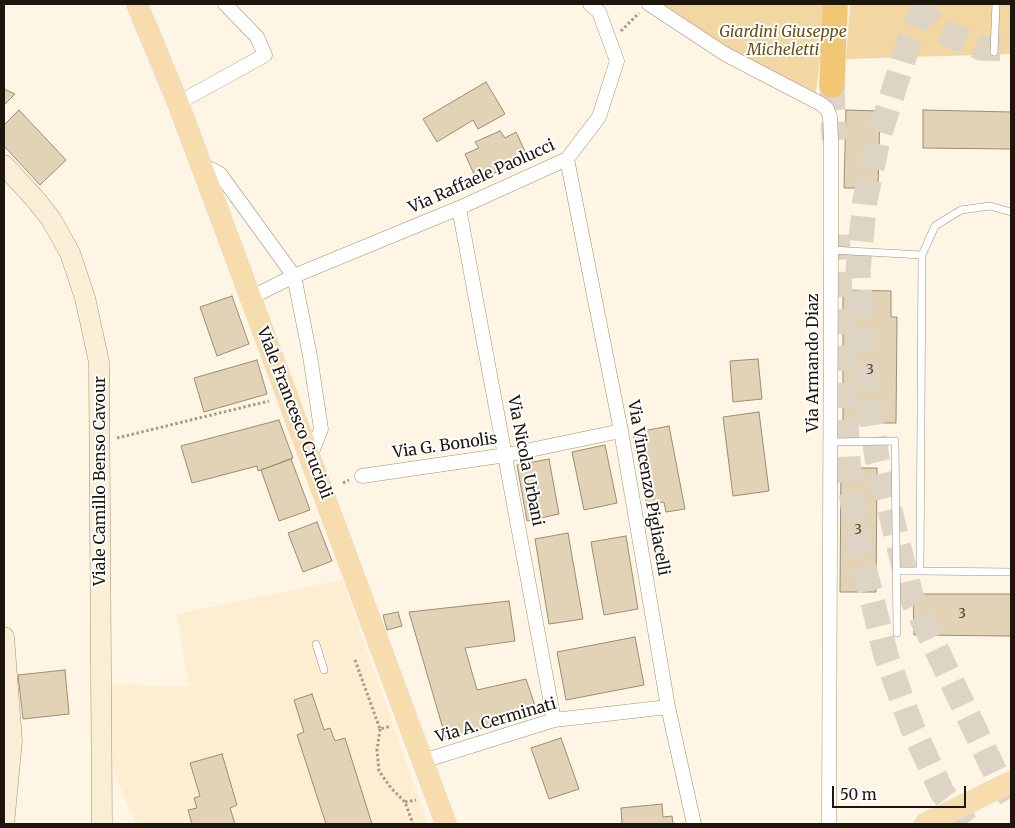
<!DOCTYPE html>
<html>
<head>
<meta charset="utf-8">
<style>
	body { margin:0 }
	#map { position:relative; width:1015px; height:828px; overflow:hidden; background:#fff5e4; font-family:Merriweather,serif }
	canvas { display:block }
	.frame { position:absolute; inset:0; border:5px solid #1c160c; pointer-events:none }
	.scale { position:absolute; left:832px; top:786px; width:134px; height:22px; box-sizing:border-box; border:2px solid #1c160c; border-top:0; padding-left:6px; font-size:15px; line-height:18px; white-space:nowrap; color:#1c160c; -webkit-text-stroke:4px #fff; paint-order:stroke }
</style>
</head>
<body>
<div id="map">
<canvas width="1015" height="828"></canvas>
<div class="frame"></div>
<div class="scale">50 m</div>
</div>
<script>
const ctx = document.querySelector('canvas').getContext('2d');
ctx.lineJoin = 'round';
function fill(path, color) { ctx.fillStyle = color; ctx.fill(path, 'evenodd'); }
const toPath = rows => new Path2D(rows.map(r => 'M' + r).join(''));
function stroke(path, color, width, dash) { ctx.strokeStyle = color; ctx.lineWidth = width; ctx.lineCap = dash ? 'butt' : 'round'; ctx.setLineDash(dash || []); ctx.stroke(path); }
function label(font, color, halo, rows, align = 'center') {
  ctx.font = font + ' Merriweather,serif'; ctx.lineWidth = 4; ctx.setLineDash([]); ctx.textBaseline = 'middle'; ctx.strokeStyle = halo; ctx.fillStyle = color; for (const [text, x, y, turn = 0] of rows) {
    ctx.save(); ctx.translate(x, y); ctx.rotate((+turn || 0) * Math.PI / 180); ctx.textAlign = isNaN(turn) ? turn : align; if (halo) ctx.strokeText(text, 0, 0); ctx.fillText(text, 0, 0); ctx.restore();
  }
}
fill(toPath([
	[342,580,428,824,136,824,108,759,105,684,189,687,177,614]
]), '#fdedd1');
fill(toPath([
	[649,4,827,4,815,100],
	[850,4,1011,4,1011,54,846,59]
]), '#f3d7a2');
const building = toPath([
	[486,82,505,114,478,129,473,120,437,142,423,119,486,82],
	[4,89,15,94,4,105,4,89],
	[19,110,66,160,40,185,4,146,4,125,19,110],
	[846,110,880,111,878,188,844,188,846,110],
	[923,110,1011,112,1011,149,923,148,923,110],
	[500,131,505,138,516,132,528,158,477,181,465,154,479,148,475,142,500,131],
	[843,290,891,291,891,317,897,317,896,423,843,423,843,290],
	[232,296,249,344,217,356,200,307,232,296],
	[758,359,762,399,733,402,730,361,758,359],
	[257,360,267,394,204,412,194,378,257,360],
	[759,412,769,491,733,496,723,417,759,412],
	[279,420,293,458,258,471,257,466,192,483,181,446,279,420],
	[669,426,685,509,666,512,664,502,647,505,633,433,669,426],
	[605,445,617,503,584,510,572,452,605,445],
	[291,459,310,510,279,521,261,470,291,459],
	[549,459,559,514,527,521,517,465,549,459],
	[841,468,877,468,876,592,840,592,841,468],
	[317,522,332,561,303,572,288,533,317,522],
	[568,533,583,619,549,624,535,539,568,533],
	[626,536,638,609,604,615,591,542,626,536],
	[913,594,1011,594,1011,636,914,635,913,594],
	[509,601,515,641,465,648,477,690,526,679,537,712,446,739,409,612,509,601],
	[398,612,402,626,387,630,383,615,398,612],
	[635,637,644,685,566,700,557,652,635,637],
	[65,670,69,714,23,719,18,675,65,670],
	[312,694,324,730,330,728,335,741,345,738,372,824,326,824,297,735,304,732,294,700,312,694],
	[561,738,579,789,549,799,531,748,561,738],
	[222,754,237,805,230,808,235,824,192,824,188,810,197,808,194,798,200,796,190,763,222,754],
	[662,804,663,817,672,816,673,824,622,824,621,808,662,804]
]);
fill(building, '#e2d3b7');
stroke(building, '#9b8d73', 1);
stroke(toPath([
	[917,4,940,30,981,48,1011,49],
	[925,4,910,39,879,136,865,200,858,270,864,369,877,458,911,596,995,772,1011,798],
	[832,85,834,140],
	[837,235,849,477,858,542,886,656,912,727,942,792,966,824]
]), '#ddd4c4', 25, [25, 12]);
const lane = toPath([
	[994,52,996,4],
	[1011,212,990,206,961,210,935,226,922,255,920,571,1011,572],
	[831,250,922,255],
	[830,442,895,441,897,633],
	[896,571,920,571],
	[316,644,324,670]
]);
const street = toPath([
	[649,4,725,54,821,104,827,109,830,117,831,138,831,250,829,824],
	[178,103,265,55,257,37,225,4],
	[567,159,621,431,668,707,694,824],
	[201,164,220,174,294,276,310,356,321,429,310,457],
	[459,208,554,720],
	[250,298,294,276,459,208,567,159,599,117,617,61,599,12,590,4],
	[362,476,506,455,621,431],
	[423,761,554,720,668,707]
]);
const secondary = toPath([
	[4,165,36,200,51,219,70,253,85,298,99,362,102,824],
	[4,637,12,741,4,824]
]);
const primary = toPath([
	[137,4,178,103,215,202,446,824],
	[925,824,1011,782]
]);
const highway = toPath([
	[832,85,835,4]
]);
stroke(lane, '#a09278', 8);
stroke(street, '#a09278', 15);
stroke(secondary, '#a09278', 21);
stroke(primary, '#dfdedd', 22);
stroke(highway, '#dfdedd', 26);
stroke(toPath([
	[621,31,639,13],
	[117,438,269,401],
	[343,483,349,480],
	[355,660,380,729,391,726],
	[380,729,377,750,379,771,391,788,405,802,413,824],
	[405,802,416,800]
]), '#a49b8d', 3, [2.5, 2.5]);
stroke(lane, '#fff', 7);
stroke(street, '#fff', 14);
stroke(secondary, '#fbeed6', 20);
stroke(primary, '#f7ddad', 21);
stroke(highway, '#f1c776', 25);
label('14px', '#4e4537', null, [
	["3",870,370],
	["3",858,530],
	["3",962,614]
]);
label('italic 16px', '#6a4f13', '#fff', [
	["Giardini Giuseppe",783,32],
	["Micheletti",783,50]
]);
label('16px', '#1c160c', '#fff', [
	["Via Raffaele Paolucci",482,177,-24],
	["Via Armando Diaz",813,363,-90],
	["Viale Francesco Crucioli",294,413,69],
	["Via G. Bonolis",445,446,-8],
	["Via Nicola Urbani",525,461,79],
	["Viale Camillo Benso Cavour",100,481,-90],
	["Via Vincenzo Pigliacelli",648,488,80],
	["Via A. Cerminati",496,721,-16]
]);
</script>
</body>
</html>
